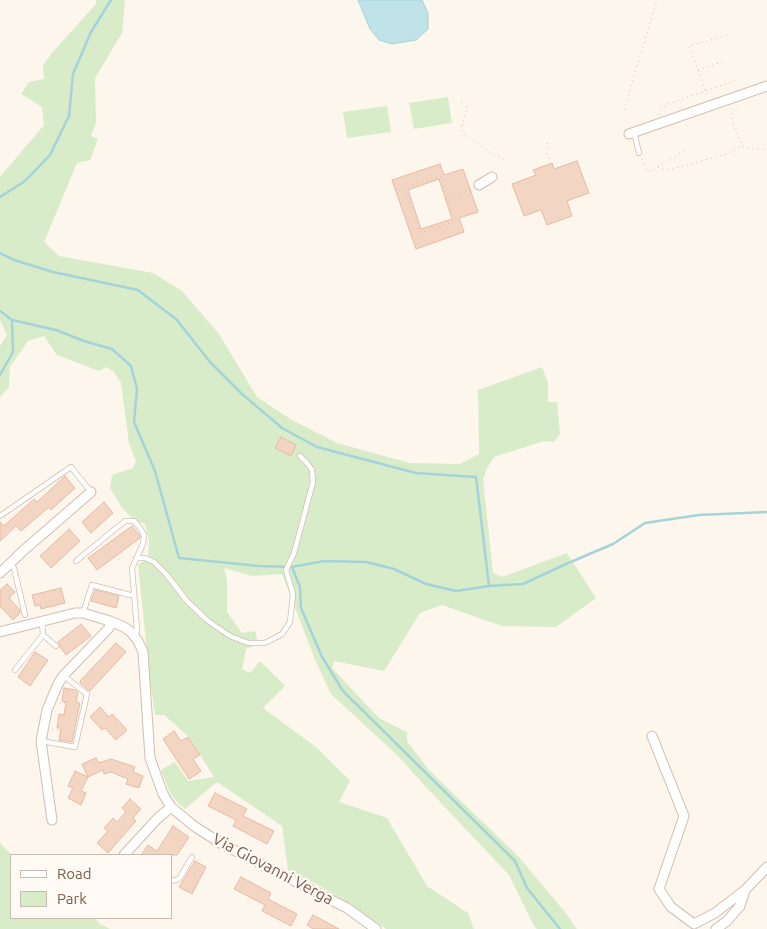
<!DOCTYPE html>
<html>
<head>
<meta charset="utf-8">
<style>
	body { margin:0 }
	#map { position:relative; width:767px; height:929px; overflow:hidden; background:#fdf6ec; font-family:Ubuntu,sans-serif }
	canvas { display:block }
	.legend { position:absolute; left:10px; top:854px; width:162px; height:65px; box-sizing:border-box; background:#fffaf3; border:1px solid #cabbb1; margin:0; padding:6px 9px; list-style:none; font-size:15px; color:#7a5c4d }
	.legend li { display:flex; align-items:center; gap:10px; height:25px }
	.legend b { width:25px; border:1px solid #cabbb1 }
</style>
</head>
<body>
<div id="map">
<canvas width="767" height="929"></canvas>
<ul class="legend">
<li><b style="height:6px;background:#fff"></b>Road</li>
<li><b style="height:14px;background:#d8ecc9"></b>Park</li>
</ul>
</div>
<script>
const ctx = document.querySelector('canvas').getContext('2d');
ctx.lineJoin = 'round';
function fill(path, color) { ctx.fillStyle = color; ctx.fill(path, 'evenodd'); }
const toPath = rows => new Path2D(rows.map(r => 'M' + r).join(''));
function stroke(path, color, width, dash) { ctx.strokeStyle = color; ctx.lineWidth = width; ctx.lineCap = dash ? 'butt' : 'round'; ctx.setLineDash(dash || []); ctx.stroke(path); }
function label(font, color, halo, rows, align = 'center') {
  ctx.font = font + ' Ubuntu,sans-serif'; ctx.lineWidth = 4.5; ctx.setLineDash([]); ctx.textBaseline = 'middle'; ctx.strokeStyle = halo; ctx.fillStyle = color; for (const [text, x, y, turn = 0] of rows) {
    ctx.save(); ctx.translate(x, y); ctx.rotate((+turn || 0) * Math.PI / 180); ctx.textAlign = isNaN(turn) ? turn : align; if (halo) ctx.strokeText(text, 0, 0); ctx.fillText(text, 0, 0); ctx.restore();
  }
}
fill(toPath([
	[96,0,125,0,122,33,95,78,96,123,91,136,98,139,90,160,77,163,44,242,59,256,153,273,182,291,219,334,257,397,292,420,337,443,410,463,460,464,479,454,478,390,542,367,548,383,548,402,557,402,560,434,554,442,544,441,494,457,487,468,483,479,493,573,502,577,567,553,596,598,556,627,502,626,442,605,420,613,384,671,334,661,332,668,379,718,407,732,407,741,429,770,519,857,565,912,577,929,537,929,534,926,509,875,425,786,398,756,331,694,316,662,282,574,252,576,224,568,227,580,227,612,242,633,255,631,258,644,246,649,242,669,250,673,260,661,285,686,263,708,316,747,350,781,339,802,387,818,427,886,468,913,474,929,386,929,352,905,318,885,288,870,282,826,217,782,185,809,176,801,169,791,161,770,175,762,188,781,214,777,188,736,164,715,155,715,150,680,138,565,148,558,149,541,145,524,134,520,122,508,110,488,112,475,133,468,136,461,129,443,121,383,113,371,106,367,99,371,57,355,44,336,28,341,10,367,9,387,0,397,0,346,7,335,0,320,0,177,44,125,42,107,21,94,29,82,44,79,43,65,52,53,96,4],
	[448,97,452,123,414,129,409,103],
	[387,106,391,132,347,138,343,112],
	[0,843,12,855,11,918,95,918,100,924,110,929,0,929]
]), '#d8ecc9');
const water = toPath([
	[358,0,422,0,428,13,428,29,416,40,392,44,379,40,370,29,358,0]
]);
fill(water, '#bfe3e8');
stroke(water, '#a5d3da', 1);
stroke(toPath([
	[0,197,25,181,50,155,69,116,73,74,91,32,111,0],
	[0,253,14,260,53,272,138,290,177,320,210,362,242,394,282,428,317,447,416,473,476,477,489,586],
	[0,311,12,320,56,330,84,341,112,349,131,366,137,389,134,422,155,471,179,558,259,566,292,567,300,587,301,608,322,657,343,691,515,861,527,888,560,929],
	[0,375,13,352,12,320],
	[292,567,324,561,366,562,394,569,426,584,456,591,489,586,523,584,566,564,613,544,645,523,699,515,767,512]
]), '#a5d3da', 2.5);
const building = toPath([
	[577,161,589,193,567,201,572,216,547,225,541,210,524,216,512,184,536,175,533,170,552,163,554,169,577,161],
	[440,164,444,175,463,169,478,212,459,218,464,232,416,249,392,180,440,164],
	[439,179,452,219,421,229,408,190,439,179],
	[281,437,296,445,291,456,275,448,281,437],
	[65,476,75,488,51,510,49,507,21,531,16,526,0,541,0,522,4,526,34,499,37,502,65,476],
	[104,502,113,513,91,533,82,522,104,502],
	[132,526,140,536,140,538,97,570,88,558,132,526],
	[69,529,80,541,51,568,40,556,69,529],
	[7,584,15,592,9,598,20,610,20,613,13,620,0,606,0,590,7,584],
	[61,588,65,603,41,609,40,605,35,606,32,595,61,588],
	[95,590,119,596,116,608,91,601,95,590],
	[81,624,91,636,66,655,60,647,60,645,58,642,81,624],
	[116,643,126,652,90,691,80,683,80,681,116,643],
	[35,652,48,660,30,686,18,677,35,652],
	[64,688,75,690,78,692,76,702,80,703,72,742,59,740,61,728,57,728,59,714,64,715,66,702,62,701,64,688],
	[100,707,109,717,112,714,127,730,116,740,105,728,102,730,90,717,100,707],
	[174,731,181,741,188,737,200,755,193,759,201,771,189,779,163,739,174,731],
	[96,758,99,763,111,759,135,767,133,772,143,776,139,788,126,784,128,779,111,772,104,774,103,770,88,777,82,764,96,758],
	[75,771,88,777,81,791,86,793,81,805,68,798,73,788,68,786,75,771],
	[215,793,247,809,243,816,274,831,267,844,233,826,236,820,208,806,215,793],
	[130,799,141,809,133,818,136,821,108,853,97,843,108,831,104,828,113,818,117,822,126,812,122,808,130,799],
	[173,826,189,837,177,855,141,855,148,845,157,851,173,826],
	[195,861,206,867,192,894,179,887,195,861],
	[241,877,271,893,268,899,297,914,291,926,262,911,265,905,234,889,241,877],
	[313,915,339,929,313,929,307,925,313,915]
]);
fill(building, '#f3d5c3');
stroke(building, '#e6bba3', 1);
const service = toPath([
	[634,132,639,153],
	[0,516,71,467,91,492],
	[136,558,145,558,154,562,166,574,187,601,208,621,230,636,248,643,265,643,282,634,290,622,293,594,286,570,294,553,313,482,312,470,307,463,300,456],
	[76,561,125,521,134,521,140,528,144,535,143,544,132,568,137,630,135,637],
	[10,564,14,568,25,615],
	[83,613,92,585,130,595,134,595],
	[43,635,56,646],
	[15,670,43,635,42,621],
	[41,741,75,747,87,694,64,676],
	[171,881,179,879,192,857]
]);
const minor = toPath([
	[629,134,767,86],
	[479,185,492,177],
	[0,573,24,550,91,492],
	[0,632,75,613,83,613,110,621,124,627,131,632,138,641,143,652,150,758,163,794,171,807,194,826,222,844,347,908,376,929],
	[652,736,684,816,659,889,671,907,694,924,715,913,745,890],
	[52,820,41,741,47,710,58,684,63,676,109,628,110,621],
	[124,855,157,819,171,807],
	[716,929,727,921,740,906,745,890,767,867]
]);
stroke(service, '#d1beb0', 6);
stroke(minor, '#d1beb0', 11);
stroke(toPath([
	[698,70,725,61],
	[705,90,689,46,728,35],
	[461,102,466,102,468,104,462,125,462,130,465,134,495,156,500,157,506,161],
	[738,106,732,111,732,116,734,126,739,140,743,146,748,148,767,150],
	[624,110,657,0],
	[659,115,662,108,668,104,737,80],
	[547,143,547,155,549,159],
	[642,159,647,171,652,171,687,149],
	[658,167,665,170,672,169,727,154,743,146],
	[446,199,470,190],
	[411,208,404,188,441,176,456,221,420,233,414,215],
	[114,557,123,561],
	[60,704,63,702,66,703],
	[52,730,61,730]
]), '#d9b8a5', 1, [1, 4]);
stroke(service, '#fff', 4.5);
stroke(minor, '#fff', 9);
label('16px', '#7a5c4d', '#fffaf3', [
	["Via Giovanni Verga",273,869,28]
]);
</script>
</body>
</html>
